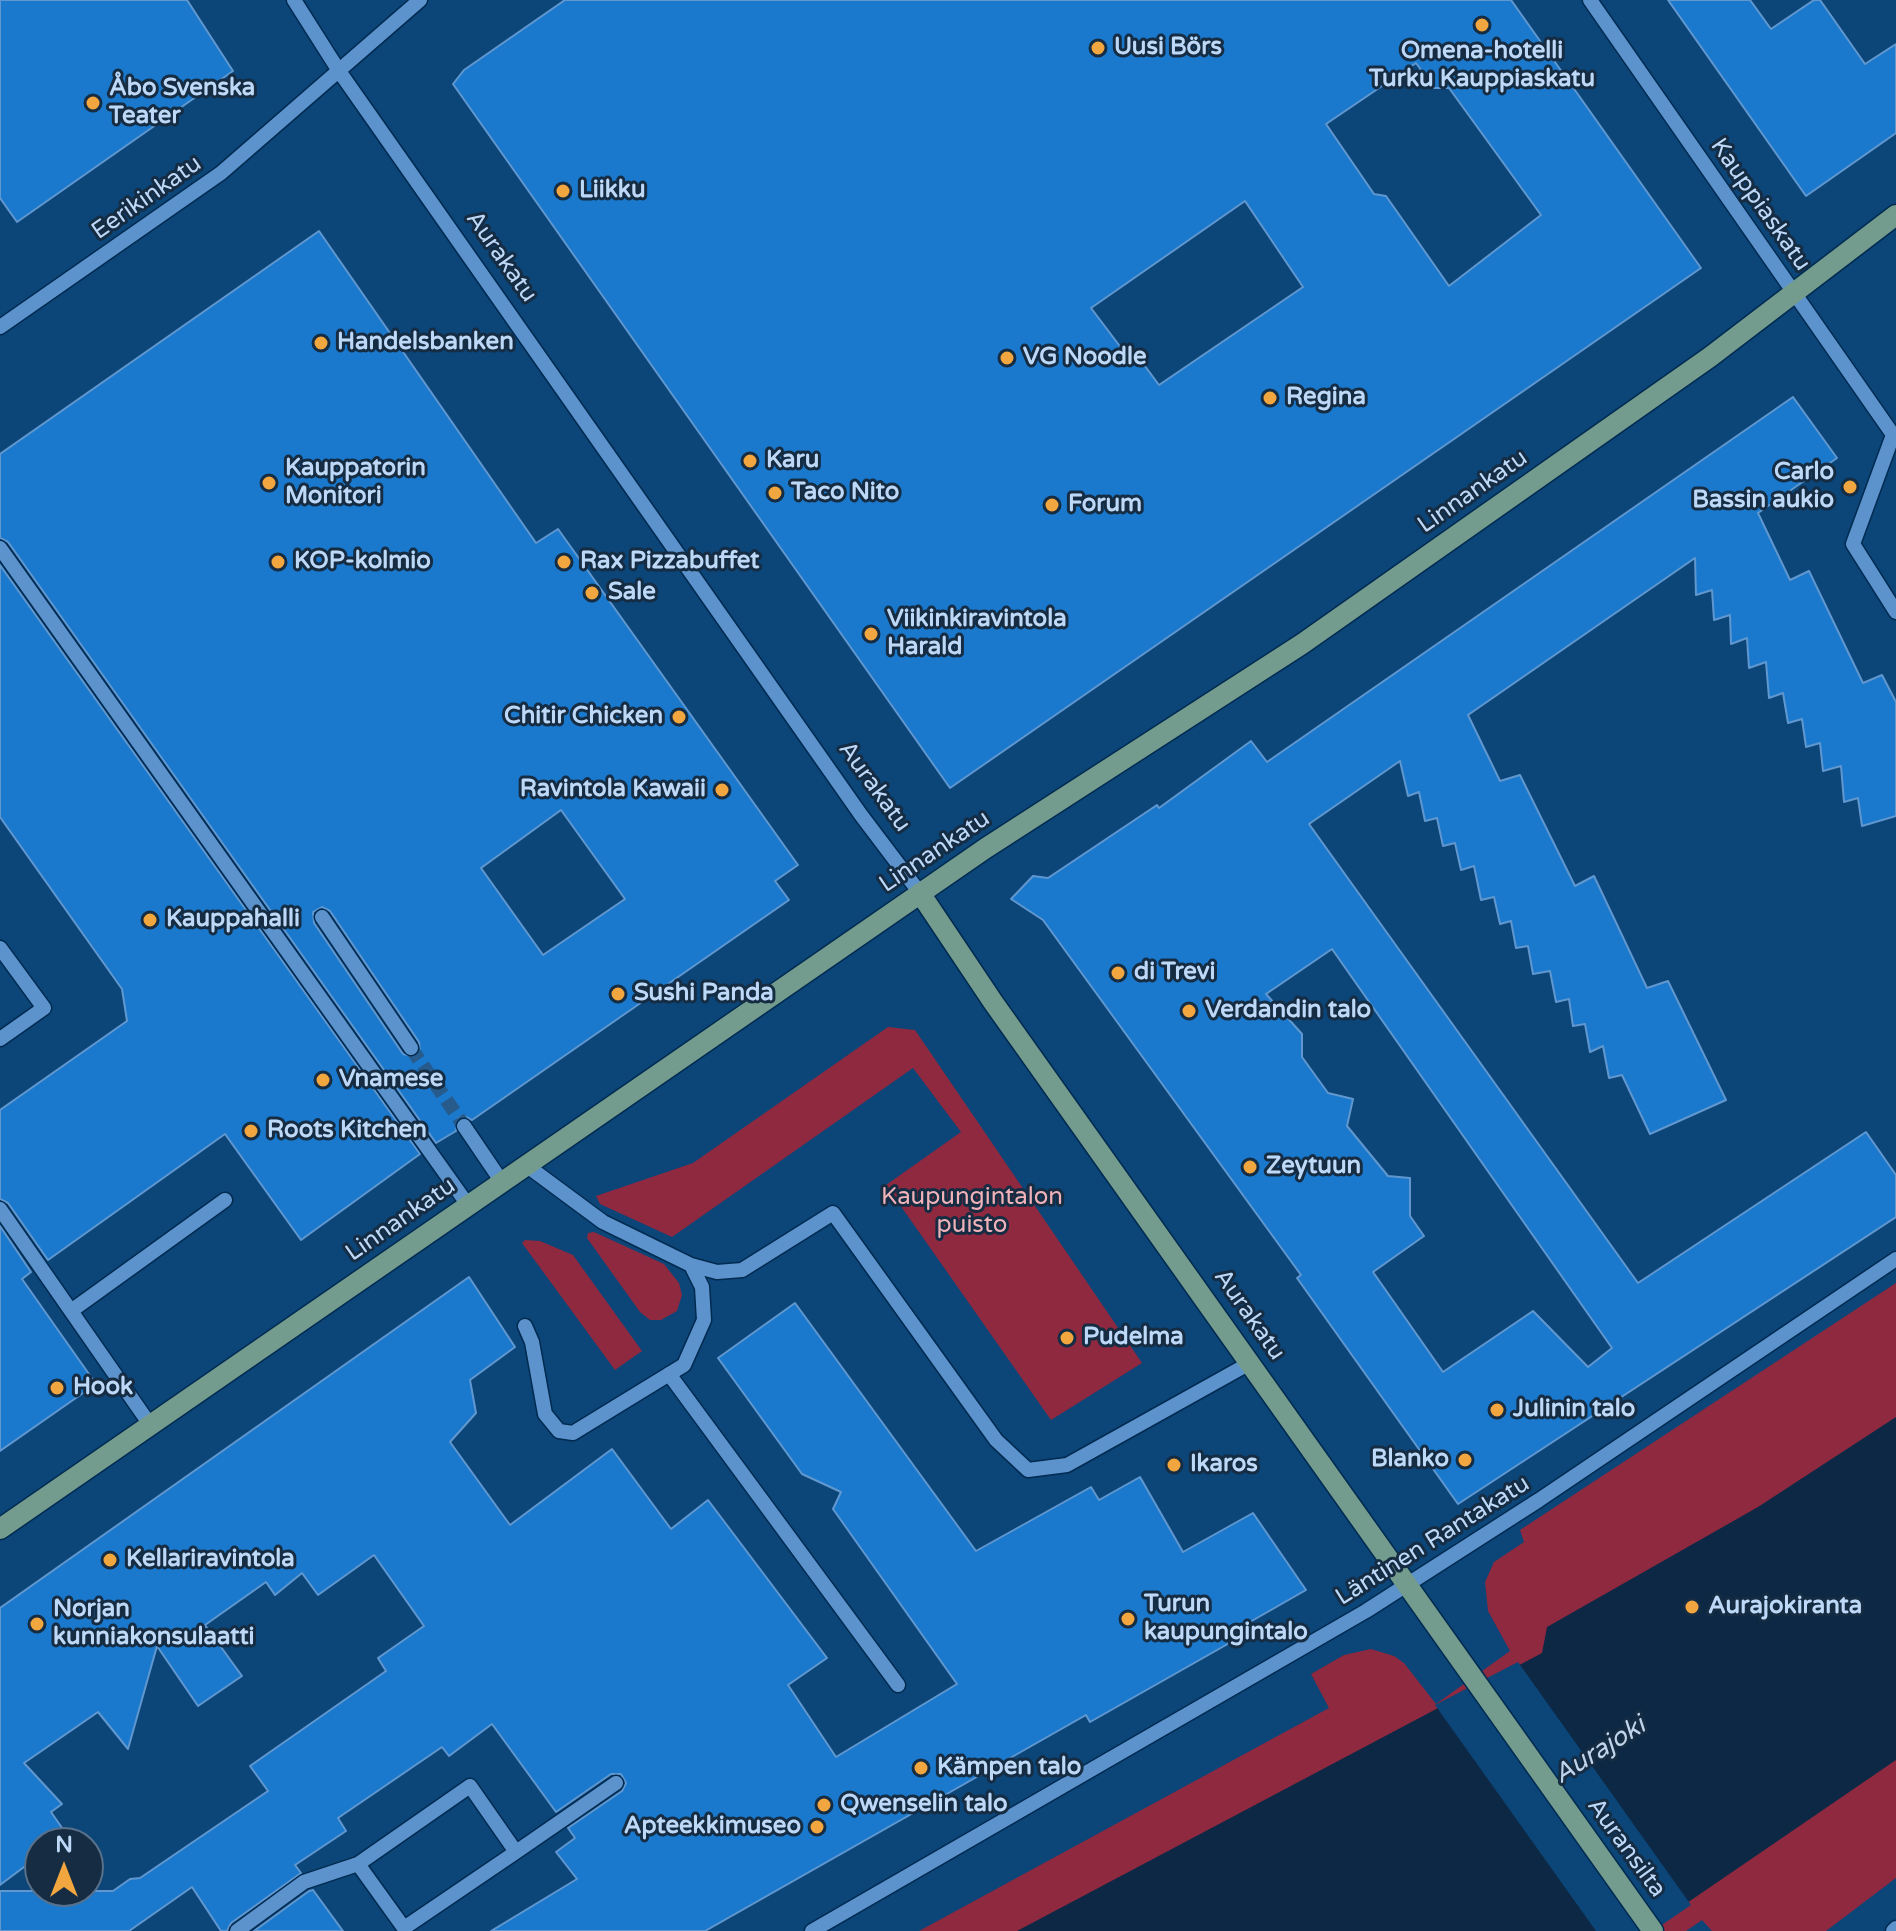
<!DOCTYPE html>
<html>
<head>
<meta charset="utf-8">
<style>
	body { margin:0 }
	#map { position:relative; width:1896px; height:1931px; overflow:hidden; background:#0c4578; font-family:"Varela Round",sans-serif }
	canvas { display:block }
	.north { position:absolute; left:24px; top:1827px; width:80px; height:80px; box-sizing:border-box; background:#152c43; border:2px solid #59718b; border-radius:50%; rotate:0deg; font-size:22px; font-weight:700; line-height:32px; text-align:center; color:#bed9f8 }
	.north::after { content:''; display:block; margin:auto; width:28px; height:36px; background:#f1a63f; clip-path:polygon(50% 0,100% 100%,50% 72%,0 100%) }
</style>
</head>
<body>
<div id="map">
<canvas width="1896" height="1931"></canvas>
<div class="north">N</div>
</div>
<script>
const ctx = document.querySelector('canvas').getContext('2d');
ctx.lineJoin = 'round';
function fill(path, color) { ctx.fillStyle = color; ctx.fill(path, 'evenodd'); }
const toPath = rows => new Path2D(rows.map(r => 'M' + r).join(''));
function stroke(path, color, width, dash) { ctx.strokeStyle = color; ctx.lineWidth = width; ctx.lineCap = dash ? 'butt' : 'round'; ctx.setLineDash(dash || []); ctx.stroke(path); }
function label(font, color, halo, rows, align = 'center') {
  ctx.font = font + ' "Varela Round",sans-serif'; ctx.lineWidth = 6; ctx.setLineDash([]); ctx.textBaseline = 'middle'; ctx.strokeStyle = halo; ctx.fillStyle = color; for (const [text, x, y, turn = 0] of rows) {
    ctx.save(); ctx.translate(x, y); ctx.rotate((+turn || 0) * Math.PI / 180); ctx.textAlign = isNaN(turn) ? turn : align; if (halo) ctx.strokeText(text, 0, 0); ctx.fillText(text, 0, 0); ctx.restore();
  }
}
fill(toPath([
	[888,1027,915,1030,1142,1363,1051,1420,886,1185,961,1132,913,1068,672,1237,600,1204,596,1196,693,1163],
	[594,1232,664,1264,679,1283,682,1295,677,1311,661,1320,650,1320,640,1312,587,1238,588,1233],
	[525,1240,540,1241,573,1255,642,1351,615,1370,522,1243],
	[1896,1283,1896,1878,1826,1931,1712,1931,1702,1920,1686,1931,919,1931,1329,1708,1311,1674,1344,1655,1371,1649,1394,1656,1404,1663,1436,1704,1510,1651,1488,1611,1485,1582,1494,1562,1524,1542,1520,1530]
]), '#8e2940');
fill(toPath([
	[1896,1417,1896,1760,1646,1931,1017,1931,1542,1653,1547,1627,1758,1507]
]), '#0c2844');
fill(toPath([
	[1518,1662,1691,1905,1653,1931,1596,1931,1435,1705]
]), '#0c4578');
const building = toPath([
	[0,0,187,0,233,71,17,222,0,198,0,0],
	[565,0,1511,0,1701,268,950,788,453,84,464,70,565,0],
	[1416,63,1434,88,1449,88,1541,215,1449,286,1386,196,1374,194,1326,124,1416,63],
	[1245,201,1303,287,1159,385,1136,354,1122,349,1091,308,1245,201],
	[1668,0,1750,0,1771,29,1814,0,1820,0,1865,64,1896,44,1896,133,1806,196,1668,0],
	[319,231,536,543,558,529,798,865,775,881,789,900,472,1120,464,1116,458,1118,456,1131,436,1143,8,542,0,538,0,454,319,231],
	[561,810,625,899,543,955,481,868,561,810],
	[322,907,330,911,419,1042,420,1052,416,1057,403,1054,314,923,313,912,322,907],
	[1793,397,1837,458,1758,513,1790,580,1809,571,1863,683,1882,675,1896,702,1896,816,1862,826,1858,798,1844,802,1841,766,1823,771,1820,743,1806,747,1802,719,1788,723,1783,693,1769,698,1766,662,1749,668,1747,638,1731,644,1730,615,1714,620,1712,590,1696,595,1695,558,1468,715,1500,781,1520,775,1575,886,1594,876,1647,988,1668,981,1726,1100,1650,1134,1622,1075,1609,1078,1603,1046,1590,1052,1585,1024,1573,1026,1569,999,1556,1002,1550,971,1533,974,1528,946,1516,948,1511,921,1500,924,1494,897,1481,900,1474,866,1461,870,1455,843,1443,846,1437,818,1425,821,1419,792,1408,796,1400,761,1309,824,1638,1283,1866,1132,1896,1175,1896,1217,1458,1504,1297,1278,1301,1275,1043,920,1011,899,1033,876,1048,878,1157,805,1159,808,1251,741,1267,762,1793,397],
	[1332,949,1612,1348,1588,1367,1533,1311,1443,1372,1373,1272,1424,1236,1410,1216,1410,1178,1388,1176,1347,1126,1353,1099,1328,1093,1302,1057,1302,1034,1266,994,1332,949],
	[0,565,420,1154,301,1240,225,1134,48,1260,8,1203,0,1199,0,1110,127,1021,122,989,0,817,0,565],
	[0,1226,31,1272,22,1279,96,1384,0,1451,0,1226],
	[469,1277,515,1347,470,1380,476,1413,450,1442,510,1525,612,1449,671,1529,708,1500,827,1658,788,1685,836,1757,957,1684,833,1509,841,1492,802,1474,718,1358,795,1303,976,1551,1091,1487,1099,1500,1140,1477,1183,1552,1253,1513,1306,1590,1229,1634,1233,1641,1090,1722,1086,1715,705,1931,491,1931,577,1879,556,1852,575,1838,568,1828,622,1791,626,1783,621,1774,611,1774,556,1812,492,1724,449,1756,442,1747,338,1818,346,1831,295,1865,301,1873,231,1923,227,1931,221,1931,192,1887,129,1931,0,1931,0,1891,113,1891,130,1879,140,1878,268,1791,250,1766,386,1671,378,1658,424,1626,374,1555,318,1595,302,1573,275,1595,266,1582,205,1625,242,1676,198,1706,157,1646,128,1749,98,1712,24,1763,62,1804,51,1812,67,1835,56,1843,40,1843,40,1855,0,1885,0,1608,469,1277],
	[313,1890,343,1931,254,1931,309,1891,313,1890]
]);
fill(building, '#1a79cc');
stroke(building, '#6197cf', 2);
stroke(toPath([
	[411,1048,464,1126]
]), '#275b8b', 14, [14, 7]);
const minor = toPath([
	[294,0,339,71,861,815,920,893],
	[1590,0,1896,439],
	[0,327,221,173,420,0],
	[1893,435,1853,544,1896,612],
	[0,548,468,1205],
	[322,917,411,1048],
	[0,948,44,1008,0,1039],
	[464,1126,502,1182],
	[526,1165,603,1222,691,1265,717,1272,742,1270,833,1213,996,1440,1028,1470,1067,1465,1250,1363],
	[0,1209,151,1426],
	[71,1311,225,1200],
	[525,1326,532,1342,545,1414,559,1431,573,1433,684,1365,704,1320,702,1287,691,1265],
	[669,1374,898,1685],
	[516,1852,470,1786,358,1864,404,1928,516,1852,590,1801,616,1783],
	[237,1931,304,1882,358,1864],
	[812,1931,1366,1611,1539,1500,1896,1259],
	[1893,1931,1896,1928]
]);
const major = toPath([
	[920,893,993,1002,1653,1931],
	[0,1529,986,848,1302,644,1710,357,1896,215]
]);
stroke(minor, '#002b51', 17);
stroke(major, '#002b51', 23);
stroke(minor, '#5d93cc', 14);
stroke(major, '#739c8e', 20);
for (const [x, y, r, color] of [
	[1482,25,8,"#f1a63f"],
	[1098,48,8,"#f1a63f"],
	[93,103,8,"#f1a63f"],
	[563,191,8,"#f1a63f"],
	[321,343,8,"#f1a63f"],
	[1007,358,8,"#f1a63f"],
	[1270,398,8,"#f1a63f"],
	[750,461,8,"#f1a63f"],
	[269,483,8,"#f1a63f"],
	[1850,487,8,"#f1a63f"],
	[775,493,8,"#f1a63f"],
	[1052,505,8,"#f1a63f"],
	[278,562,8,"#f1a63f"],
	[564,562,8,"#f1a63f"],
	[592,593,8,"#f1a63f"],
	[871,634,8,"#f1a63f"],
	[679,717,8,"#f1a63f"],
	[722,790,8,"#f1a63f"],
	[150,920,8,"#f1a63f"],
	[1118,973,8,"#f1a63f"],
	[618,994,8,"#f1a63f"],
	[1189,1011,8,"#f1a63f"],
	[323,1080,8,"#f1a63f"],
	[251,1131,8,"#f1a63f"],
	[1250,1167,8,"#f1a63f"],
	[1067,1338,8,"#f1a63f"],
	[57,1388,8,"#f1a63f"],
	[1497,1410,8,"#f1a63f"],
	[1465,1460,8,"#f1a63f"],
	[1174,1465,8,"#f1a63f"],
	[110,1560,8,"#f1a63f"],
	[1692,1607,8,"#f1a63f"],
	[1128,1619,8,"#f1a63f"],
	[37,1624,8,"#f1a63f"],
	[921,1768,8,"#f1a63f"],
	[824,1805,8,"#f1a63f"],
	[817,1827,8,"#f1a63f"]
]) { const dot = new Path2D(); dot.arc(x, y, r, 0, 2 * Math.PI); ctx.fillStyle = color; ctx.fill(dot); stroke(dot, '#152c43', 3); }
label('bold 24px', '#bed9f8', '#152c43', [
	["Uusi Börs",1114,48],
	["Omena-hotelli",1482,52,"center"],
	["Turku Kauppiaskatu",1482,80,"center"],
	["Åbo Svenska",109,89],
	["Teater",109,117],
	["Liikku",579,191],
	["Handelsbanken",337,343],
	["VG Noodle",1023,358],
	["Regina",1286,398],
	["Karu",766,461],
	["Kauppatorin",285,469],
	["Monitori",285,497],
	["Carlo",1834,473,"right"],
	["Bassin aukio",1834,501,"right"],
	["Taco Nito",791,493],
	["Forum",1068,505],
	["KOP-kolmio",294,562],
	["Rax Pizzabuffet",580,562],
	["Sale",608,593],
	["Viikinkiravintola",887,620],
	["Harald",887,648],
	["Chitir Chicken",663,717,"right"],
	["Ravintola Kawaii",706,790,"right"],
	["Kauppahalli",166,920],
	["di Trevi",1134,973],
	["Sushi Panda",634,994],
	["Verdandin talo",1205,1011],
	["Vnamese",339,1080],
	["Roots Kitchen",267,1131],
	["Zeytuun",1266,1167],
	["Pudelma",1083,1338],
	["Hook",73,1388],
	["Julinin talo",1513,1410],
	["Blanko",1449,1460,"right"],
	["Ikaros",1190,1465],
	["Kellariravintola",126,1560],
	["Turun",1144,1605],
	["kaupungintalo",1144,1633],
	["Aurajokiranta",1708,1607],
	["Norjan",53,1610],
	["kunniakonsulaatti",53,1638],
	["Kämpen talo",937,1768],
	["Qwenselin talo",840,1805],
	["Apteekkimuseo",801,1827,"right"]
], 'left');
label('24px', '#bed9f8', '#152c43', [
	["Eerikinkatu",147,198,-35],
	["Kauppiaskatu",1760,205,55],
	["Aurakatu",501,257,55],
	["Linnankatu",1473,492,-35],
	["Aurakatu",874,787,54],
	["Linnankatu",935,852,-34],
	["Linnankatu",401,1220,-35],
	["Aurakatu",1249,1315,55],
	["Läntinen Rantakatu",1433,1541,-32],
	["Auransilta",1626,1848,54]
]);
label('24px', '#f0b2b9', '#152c43', [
	["Kaupungintalon",972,1198],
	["puisto",972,1226]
]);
label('italic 26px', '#c1d5ea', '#152c43', [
	["Aurajoki",1600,1751,-32]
]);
</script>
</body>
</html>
